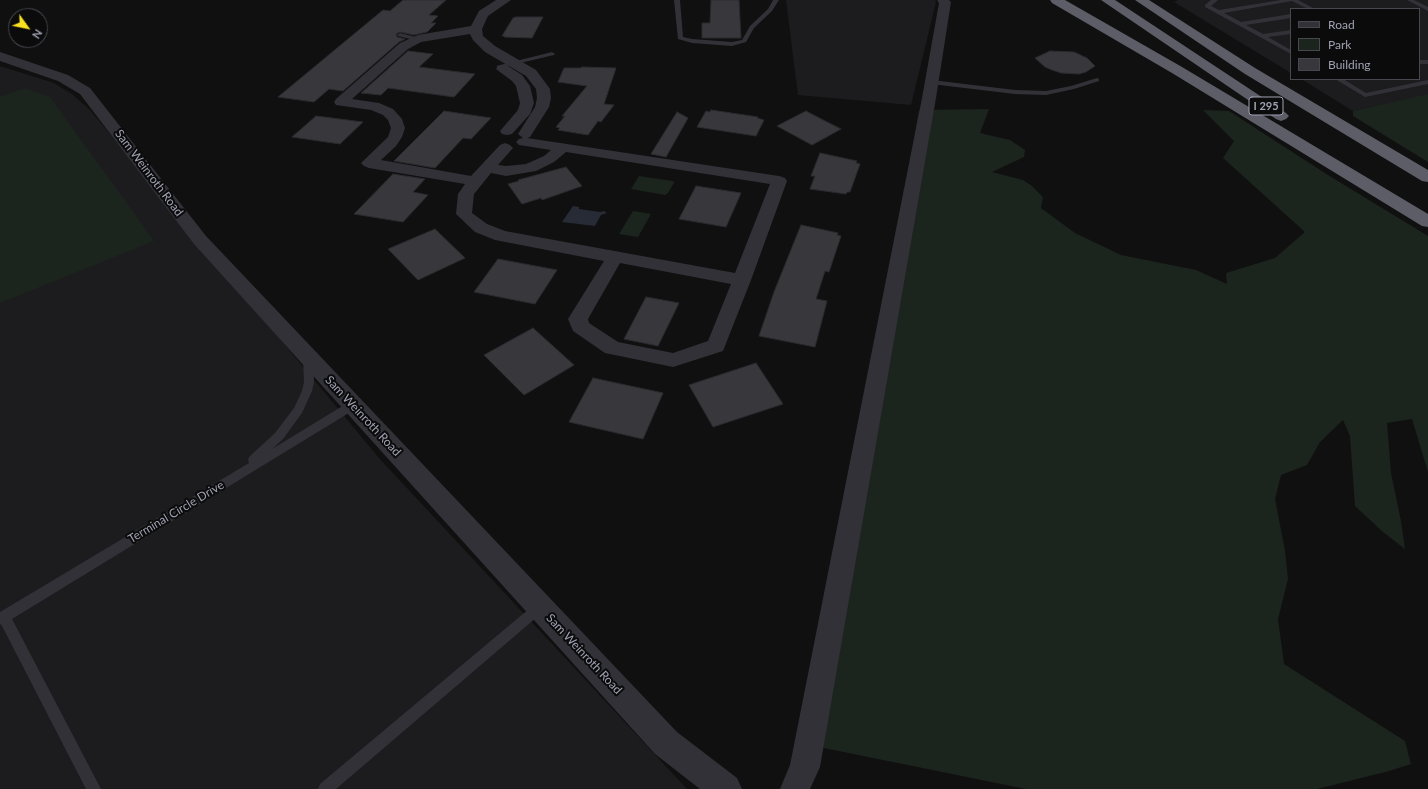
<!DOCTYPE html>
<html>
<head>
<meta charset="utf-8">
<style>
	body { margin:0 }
	#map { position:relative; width:1428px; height:789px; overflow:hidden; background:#101011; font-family:Lato,sans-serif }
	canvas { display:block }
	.legend { position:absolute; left:1290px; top:8px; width:130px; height:72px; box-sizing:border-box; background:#0b0b0c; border:1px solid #47474f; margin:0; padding:5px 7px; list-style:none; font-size:12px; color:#a0a2b3 }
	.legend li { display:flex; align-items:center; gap:8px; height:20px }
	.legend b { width:20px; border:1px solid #47474f }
	.north { position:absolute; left:8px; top:8px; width:40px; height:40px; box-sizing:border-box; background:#0b0b0c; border:1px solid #47474f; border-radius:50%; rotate:123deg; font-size:11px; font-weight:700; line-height:16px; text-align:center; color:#a0a2b3 }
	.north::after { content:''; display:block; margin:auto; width:14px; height:18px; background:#f9e120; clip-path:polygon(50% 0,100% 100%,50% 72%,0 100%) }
</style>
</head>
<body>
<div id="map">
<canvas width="1428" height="789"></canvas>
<ul class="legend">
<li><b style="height:5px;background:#313137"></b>Road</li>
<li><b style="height:11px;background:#1c241e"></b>Park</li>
<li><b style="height:11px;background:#37373c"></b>Building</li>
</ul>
<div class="north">N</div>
</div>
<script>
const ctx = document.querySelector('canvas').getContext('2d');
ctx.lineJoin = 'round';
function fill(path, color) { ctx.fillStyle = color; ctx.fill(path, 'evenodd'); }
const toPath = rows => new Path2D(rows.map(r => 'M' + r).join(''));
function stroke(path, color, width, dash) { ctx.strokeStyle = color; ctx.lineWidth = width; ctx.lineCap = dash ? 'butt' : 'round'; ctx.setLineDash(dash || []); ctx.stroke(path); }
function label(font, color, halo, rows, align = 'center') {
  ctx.font = font + ' Lato,sans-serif'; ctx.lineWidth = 4; ctx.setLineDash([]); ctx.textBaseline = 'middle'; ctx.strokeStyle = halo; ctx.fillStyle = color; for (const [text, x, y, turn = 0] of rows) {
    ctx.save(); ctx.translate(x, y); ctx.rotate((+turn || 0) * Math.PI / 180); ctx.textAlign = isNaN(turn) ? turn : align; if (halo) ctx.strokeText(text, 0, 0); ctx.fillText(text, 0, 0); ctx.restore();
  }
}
fill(toPath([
	[786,0,935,0,936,2,911,105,798,95],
	[1178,0,1428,0,1428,95,1353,111,1301,79,1419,79,1419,9,1291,9,1291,73,1174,2],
	[0,66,54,83,72,94,90,110,379,458,687,789,0,789]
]), '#1c1c1e');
fill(toPath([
	[24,88,50,97,154,241,0,303,0,97],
	[1428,94,1428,162,1353,116,1353,111],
	[989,109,980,133,1010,140,1025,150,1024,157,992,172,1023,180,1032,186,1043,197,1041,208,1075,233,1121,255,1196,270,1227,284,1226,273,1275,258,1305,232,1223,158,1234,141,1203,110,1229,111,1328,175,1428,236,1428,472,1412,419,1387,423,1391,473,1401,521,1405,549,1383,532,1355,506,1350,436,1343,420,1320,442,1307,465,1281,475,1275,499,1285,551,1288,579,1278,619,1284,664,1405,741,1411,764,1389,771,1317,789,1026,789,809,745,919,110],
	[639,176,673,181,674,183,668,193,665,195,631,189],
	[633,211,651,214,638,237,619,234]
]), '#1c241e');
fill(toPath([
	[573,206,579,207,579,209,600,212,604,211,607,213,601,215,595,226,562,222]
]), '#262b35');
const building = toPath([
	[403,0,446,0,429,15,438,16,431,23,436,23,427,32,414,35,400,32,396,34,397,37,405,39,399,42,343,91,329,89,314,102,278,97,383,10,390,11,403,0],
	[711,0,739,0,741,38,702,38,702,23,710,23,711,0],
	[516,17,543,17,532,38,504,37,505,36,502,36,513,18,516,17],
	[408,51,433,54,419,67,475,74,454,97,388,88,381,95,361,93,408,51],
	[1050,51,1074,52,1087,58,1095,66,1086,72,1079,74,1061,73,1052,70,1045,67,1035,58,1050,51],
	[582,67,616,68,604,104,614,105,601,122,598,121,588,135,558,130,560,128,556,127,565,116,562,116,587,86,558,82,564,68,581,68,582,67],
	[711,110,758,117,757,118,764,120,756,136,697,127,706,111,710,112,711,110],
	[444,111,491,118,471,139,463,138,435,168,394,161,444,111],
	[806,111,825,121,841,129,812,145,777,126,806,111],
	[677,112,688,118,666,157,651,154,677,112],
	[316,116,363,122,340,144,292,137,316,116],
	[820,153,857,161,856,163,860,164,850,192,847,192,846,194,810,189,815,176,811,176,820,153],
	[566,167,582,186,542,200,541,198,522,204,508,184,519,181,518,180,566,167],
	[393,174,425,179,413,192,428,195,403,222,354,214,393,174],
	[696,186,741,193,726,227,679,219,696,186],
	[801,225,838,233,837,235,841,236,829,272,825,271,816,299,827,301,815,347,759,336,774,292,801,225],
	[435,229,465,258,418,280,388,249,435,229],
	[498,259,557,270,535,304,474,292,498,259],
	[646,297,679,303,658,346,624,339,646,297],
	[533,328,574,365,524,395,484,355,533,328],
	[756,363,783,404,713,427,689,385,756,363],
	[593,378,663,393,643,439,569,422,593,378]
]);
fill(building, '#37373c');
stroke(building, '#2b2a2e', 1);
fill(toPath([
	[674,0,680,0,683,37,692,39,732,42,742,40,750,26,768,9,773,0,779,0,772,11,754,28,746,42,732,46,692,43,678,39,674,0],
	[1211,0,1218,0,1211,6,1219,10,1281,0,1298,0,1315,9,1308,9,1292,1,1224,13,1241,22,1291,14,1291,18,1246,25,1263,34,1291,30,1291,34,1268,37,1291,50,1291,54,1205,7,1205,5,1211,0],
	[1407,0,1414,0,1428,7,1428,11,1407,0],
	[400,33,420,38,421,39,418,41,398,36,397,35,400,33],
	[552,52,555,54,554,55,499,68,496,66,552,52],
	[1419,60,1428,60,1428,64,1419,64,1419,60],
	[1097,78,1099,79,1099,81,1074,89,1046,95,1015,94,931,84,928,82,931,80,1015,90,1046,91,1071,86,1097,78],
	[1335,79,1343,79,1366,93,1428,80,1428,84,1365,97,1335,79],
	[308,355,313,358,314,382,312,391,302,413,283,439,272,449,349,402,357,402,358,405,357,408,12,619,101,789,86,789,1,624,0,625,0,612,249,463,248,460,249,457,275,433,294,408,302,391,304,382,303,358,308,355],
	[540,601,544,603,546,607,544,611,336,789,318,789,320,784,536,603,540,601]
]), '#313137');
fill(toPath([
	[496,0,511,0,488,16,482,29,483,36,495,46,536,70,550,89,551,98,549,107,530,137,527,138,779,176,785,178,787,181,751,280,723,351,673,367,605,353,573,331,568,319,604,261,495,240,475,232,456,214,458,194,465,184,369,168,364,166,361,163,388,137,391,128,388,120,383,115,371,110,336,105,334,102,336,99,400,43,418,35,471,26,479,11,496,0],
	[470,34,473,40,485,52,526,76,536,89,537,98,535,107,518,134,523,138,519,139,516,142,519,145,551,150,544,156,526,164,506,166,498,165,513,148,510,145,505,143,500,145,471,176,381,160,396,146,402,137,405,128,402,119,393,109,379,103,352,99,408,49,421,42,470,34],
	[566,152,770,184,735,273,505,231,487,224,472,213,474,194,491,173,506,176,536,171,554,162,566,152],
	[620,263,731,284,708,341,673,353,618,342,589,323,588,319,620,263],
	[937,0,949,0,951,2,936,98,820,767,810,789,780,789,790,765,922,98,939,3,937,0],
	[503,65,508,66,522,75,530,86,534,103,530,114,512,134,507,135,502,134,500,131,518,110,520,103,516,86,512,81,496,69,498,66,503,65]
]), '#313137');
fill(toPath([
	[0,52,68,75,90,88,206,236,677,732,737,778,742,789,700,789,655,754,194,244,80,94,58,81,0,61,0,52]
]), '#313137');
fill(toPath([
	[1050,0,1065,0,1182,67,1428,214,1428,227,1422,226,1172,73,1052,3,1050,0],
	[1101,0,1115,0,1286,113,1289,116,1286,119,1281,121,1276,119,1101,0],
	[1135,0,1149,0,1255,68,1428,170,1428,182,1422,181,1245,74,1135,0]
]), '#5d5d68');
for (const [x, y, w] of [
	[1266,106,34]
]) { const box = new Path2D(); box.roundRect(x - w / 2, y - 9, w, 18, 3); ctx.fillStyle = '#0b0b0c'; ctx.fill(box); stroke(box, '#a0a2b3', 1); }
label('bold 11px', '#a0a2b3', null, [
	["I 295",1266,106]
]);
label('12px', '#a0a2b3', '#0b0b0c', [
	["Sam Weinroth Road",149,173,53],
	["Sam Weinroth Road",363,416,47],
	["Terminal Circle Drive",176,512,-31],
	["Sam Weinroth Road",584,654,47]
]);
</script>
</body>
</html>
